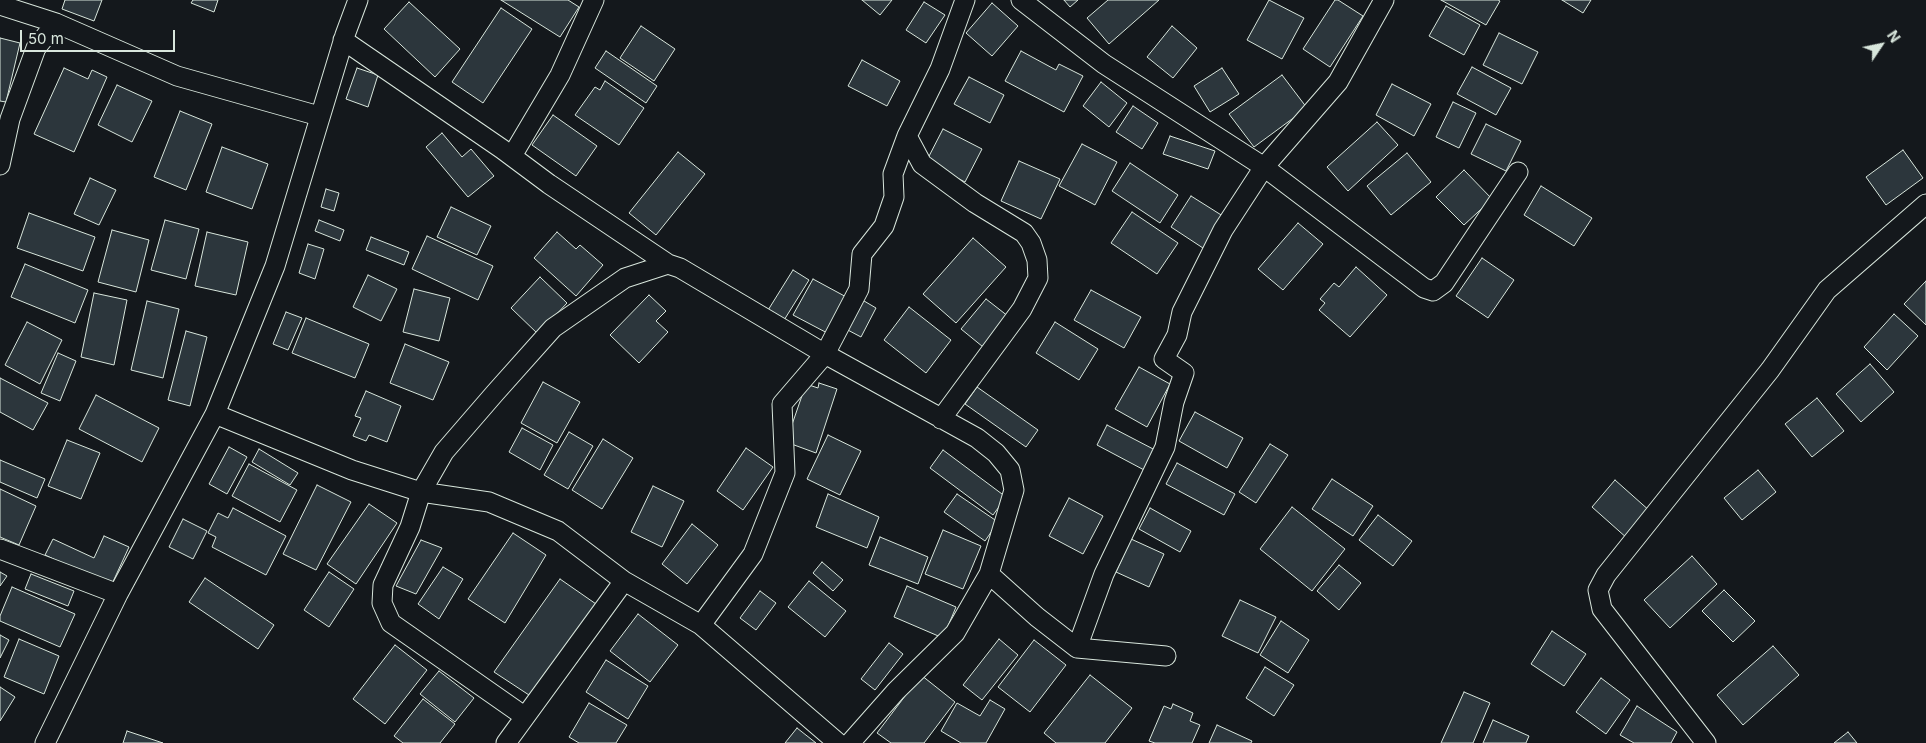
<!DOCTYPE html>
<html>
<head>
<meta charset="utf-8">
<style>
	body { margin:0 }
	#map { position:relative; width:1926px; height:743px; overflow:hidden; background:#14181c; font-family:Inter,sans-serif }
	canvas { display:block }
	.north { position:absolute; left:1856px; top:20px; width:50px; height:50px; -webkit-text-stroke:4px #14181c; paint-order:stroke; rotate:56deg; font-size:14px; font-weight:700; line-height:20px; text-align:center; color:#d8e6dc }
	.north::after { content:''; display:block; margin:auto; width:18px; height:22px; background:#d8e6dc; clip-path:polygon(50% 0,100% 100%,50% 72%,0 100%) }
	.scale { position:absolute; left:20px; top:30px; width:155px; height:22px; box-sizing:border-box; border:2px solid #d8e6dc; border-top:0; padding-left:6px; font-size:15px; line-height:18px; white-space:nowrap; color:#d8e6dc; -webkit-text-stroke:4px #14181c; paint-order:stroke }
</style>
</head>
<body>
<div id="map">
<canvas width="1926" height="743"></canvas>
<div class="north">N</div>
<div class="scale">50 m</div>
</div>
<script>
const ctx = document.querySelector('canvas').getContext('2d');
ctx.lineJoin = 'round';
function fill(path, color) { ctx.fillStyle = color; ctx.fill(path, 'evenodd'); }
const toPath = rows => new Path2D(rows.map(r => 'M' + r).join(''));
function stroke(path, color, width, dash) { ctx.strokeStyle = color; ctx.lineWidth = width; ctx.lineCap = dash ? 'butt' : 'round'; ctx.setLineDash(dash || []); ctx.stroke(path); }
const building = toPath([
	[65,0,102,0,94,21,62,9,65,0],
	[193,0,218,0,214,12,191,3,193,0],
	[501,0,568,0,579,7,560,37,501,0],
	[862,0,892,0,880,15,862,0],
	[1064,0,1078,0,1070,7,1064,0],
	[1108,0,1159,0,1109,44,1087,18,1108,0],
	[1269,0,1304,18,1282,59,1247,40,1269,0],
	[1335,0,1338,0,1363,16,1330,67,1303,49,1335,0],
	[1441,0,1498,0,1500,1,1486,25,1441,0],
	[1562,0,1591,0,1583,13,1562,0],
	[409,2,460,49,435,77,384,29,409,2],
	[924,2,945,15,926,43,906,30,924,2],
	[992,3,1018,26,992,56,966,33,992,3],
	[1446,6,1480,25,1464,55,1429,36,1446,6],
	[501,8,532,29,483,103,452,82,501,8],
	[641,26,675,49,654,81,620,58,641,26],
	[1172,26,1197,48,1173,78,1147,57,1172,26],
	[1499,33,1538,52,1522,84,1483,65,1499,33],
	[0,38,20,43,6,102,0,101,0,38],
	[606,51,657,86,646,103,595,68,606,51],
	[1021,51,1056,70,1059,64,1083,76,1064,112,1005,81,1021,51],
	[862,60,900,81,887,106,848,86,862,60],
	[1472,67,1511,88,1496,115,1457,94,1472,67],
	[64,68,88,79,92,70,107,77,74,152,34,134,64,68],
	[357,68,378,75,368,107,346,99,357,68],
	[1222,68,1239,94,1210,112,1194,86,1222,68],
	[1282,75,1307,108,1254,147,1229,114,1282,75],
	[969,77,1004,95,990,123,954,104,969,77],
	[605,81,644,108,619,145,575,115,595,87,600,90,605,81],
	[1101,82,1127,103,1109,127,1083,106,1101,82],
	[1392,84,1431,104,1414,136,1376,115,1392,84],
	[117,85,152,101,132,142,98,125,117,85],
	[1453,102,1476,113,1459,148,1436,137,1453,102],
	[1133,106,1158,123,1142,149,1116,132,1133,106],
	[180,111,212,124,186,190,154,177,180,111],
	[553,115,597,146,576,176,532,145,553,115],
	[1377,122,1398,145,1348,191,1327,167,1377,122],
	[1486,124,1521,141,1506,171,1471,154,1486,124],
	[943,129,982,149,965,182,926,162,943,129],
	[442,133,462,157,471,149,494,176,468,197,426,147,442,133],
	[1170,136,1215,151,1208,169,1163,154,1170,136],
	[1082,144,1117,162,1095,205,1059,186,1082,144],
	[222,147,268,164,252,209,206,192,222,147],
	[1903,150,1923,178,1886,205,1866,177,1903,150],
	[678,152,705,174,656,235,629,213,678,152],
	[1407,153,1431,182,1391,215,1367,186,1407,153],
	[1019,161,1060,179,1041,219,1001,201,1019,161],
	[1130,163,1178,195,1160,223,1112,191,1130,163],
	[1464,170,1492,199,1464,225,1436,197,1464,170],
	[90,178,116,190,99,225,74,214,90,178],
	[1541,186,1592,218,1574,246,1524,215,1541,186],
	[326,189,339,193,334,211,321,207,326,189],
	[1191,196,1226,218,1206,250,1171,227,1191,196],
	[451,207,491,226,477,255,437,237,451,207],
	[1132,212,1178,243,1157,274,1111,243,1132,212],
	[29,213,95,237,83,271,17,248,29,213],
	[165,220,199,229,186,279,151,270,165,220],
	[319,220,344,230,340,241,315,231,319,220],
	[1298,223,1323,244,1283,290,1258,269,1298,223],
	[112,230,149,240,136,292,98,282,112,230],
	[207,232,248,242,236,295,195,286,207,232],
	[557,232,576,249,580,245,603,265,576,296,534,258,557,232],
	[427,236,493,266,478,300,412,269,427,236],
	[371,237,409,252,404,265,366,250,371,237],
	[973,238,1006,267,956,323,923,294,973,238],
	[308,244,324,249,315,279,299,273,308,244],
	[1482,258,1514,280,1488,318,1456,296,1482,258],
	[25,264,88,290,75,323,11,297,25,264],
	[1356,267,1387,295,1350,337,1319,310,1325,303,1320,299,1334,283,1339,287,1356,267],
	[793,270,809,280,781,325,765,315,793,270],
	[368,275,397,289,381,321,353,307,368,275],
	[540,277,567,303,538,334,511,308,540,277],
	[813,279,850,299,831,335,793,315,813,279],
	[1926,281,1926,325,1904,304,1926,281],
	[414,289,450,298,439,341,403,332,414,289],
	[1091,290,1141,317,1124,348,1074,320,1091,290],
	[94,293,127,300,114,365,81,357,94,293],
	[649,295,666,311,656,321,668,332,639,363,610,335,649,295],
	[859,298,876,308,861,337,844,328,859,298],
	[986,299,1013,320,988,351,961,329,986,299],
	[147,301,179,309,163,378,131,370,147,301],
	[909,307,951,340,926,373,884,340,909,307],
	[286,312,302,318,288,350,273,344,286,312],
	[1894,314,1918,336,1887,370,1864,347,1894,314],
	[306,318,369,344,355,378,292,353,306,318],
	[27,322,62,340,40,384,5,365,27,322],
	[1055,322,1098,349,1079,380,1036,353,1055,322],
	[186,331,207,337,190,406,168,400,186,331],
	[405,344,449,362,433,400,390,383,405,344],
	[58,353,76,361,60,401,41,393,58,353],
	[1870,364,1894,392,1861,422,1836,394,1870,364],
	[1139,367,1170,384,1147,427,1115,409,1139,367],
	[0,378,48,403,33,430,0,412,0,378],
	[543,382,580,402,557,443,521,423,543,382],
	[819,383,837,389,816,453,786,442,806,384,818,388,819,383],
	[977,387,1038,430,1026,447,965,404,977,387],
	[366,391,401,406,387,442,369,435,366,441,353,436,361,418,355,416,366,391],
	[96,395,159,428,142,462,79,429,96,395],
	[1817,398,1844,431,1812,457,1785,424,1817,398],
	[1195,412,1243,438,1227,468,1179,441,1195,412],
	[1107,425,1157,451,1146,471,1097,445,1107,425],
	[522,428,553,445,540,470,509,452,522,428],
	[569,432,593,446,568,489,544,475,569,432],
	[828,435,861,451,840,495,807,479,828,435],
	[603,439,633,458,602,509,572,490,603,439],
	[67,440,100,453,81,499,48,486,67,440],
	[1270,444,1288,455,1256,503,1239,492,1270,444],
	[229,447,247,457,227,494,209,484,229,447],
	[746,448,773,467,743,510,717,491,746,448],
	[259,449,298,473,290,485,252,462,259,449],
	[943,450,1006,497,993,515,930,468,943,450],
	[0,460,45,479,37,498,0,482,0,460],
	[1177,463,1235,494,1224,515,1166,484,1177,463],
	[249,464,297,490,280,522,232,496,249,464],
	[1758,470,1776,492,1742,520,1724,498,1758,470],
	[1332,479,1373,506,1353,536,1312,509,1332,479],
	[1615,480,1651,512,1628,539,1592,507,1615,480],
	[317,485,351,502,316,570,283,554,317,485],
	[653,486,684,501,662,547,631,532,653,486],
	[0,489,36,506,19,545,0,537,0,489],
	[828,494,879,517,867,548,816,527,828,494],
	[957,494,998,522,985,541,944,512,957,494],
	[1069,498,1103,516,1083,554,1049,536,1069,498],
	[369,504,397,523,356,584,327,564,369,504],
	[1292,507,1345,549,1312,591,1260,549,1292,507],
	[233,508,286,536,266,575,212,547,216,537,208,533,218,513,228,518,233,508],
	[1150,508,1191,531,1180,552,1139,529,1150,508],
	[1378,515,1412,541,1393,566,1359,540,1378,515],
	[183,519,207,531,193,559,169,547,183,519],
	[692,524,718,545,687,584,662,564,692,524],
	[943,530,981,546,963,589,925,574,943,530],
	[513,533,546,555,505,623,468,599,513,533],
	[104,536,129,547,111,586,45,555,53,539,94,558,104,536],
	[880,537,928,557,918,584,869,565,880,537],
	[1131,539,1164,554,1149,587,1116,572,1131,539],
	[421,540,442,548,416,594,396,586,421,540],
	[1692,556,1717,584,1670,628,1644,600,1692,556],
	[822,562,843,580,833,591,813,573,822,562],
	[1339,565,1361,583,1339,610,1317,591,1339,565],
	[443,567,463,579,439,619,418,604,443,567],
	[0,572,7,576,0,586,0,572],
	[329,572,354,589,329,627,304,610,329,572],
	[31,574,74,591,68,606,25,589,31,574],
	[205,578,274,625,258,649,189,602,205,578],
	[560,579,596,604,529,695,494,672,560,579],
	[809,581,846,611,825,637,788,607,809,581],
	[907,586,956,607,943,638,894,617,907,586],
	[12,587,75,614,60,647,0,621,0,616,12,587],
	[1724,590,1755,621,1733,642,1702,611,1724,590],
	[760,591,776,603,756,630,740,618,760,591],
	[1240,600,1276,617,1258,653,1222,636,1240,600],
	[638,614,678,645,650,682,610,651,638,614],
	[1281,621,1309,640,1288,673,1260,655,1281,621],
	[1552,631,1586,654,1564,686,1531,664,1552,631],
	[0,635,9,640,0,658,0,635],
	[19,639,59,656,44,694,4,677,19,639],
	[999,639,1018,655,982,700,963,685,999,639],
	[1034,640,1066,665,1030,712,998,687,1034,640],
	[889,643,903,654,875,690,861,679,889,643],
	[395,645,427,670,385,724,353,699,395,645],
	[1773,646,1799,675,1743,725,1717,695,1773,646],
	[606,660,648,686,628,719,586,692,606,660],
	[1265,667,1294,685,1274,716,1246,698,1265,667],
	[439,671,474,698,455,722,420,694,439,671],
	[921,675,955,702,924,743,891,743,877,733,921,675],
	[1090,675,1132,708,1105,743,1056,743,1044,733,1090,675],
	[1601,678,1630,700,1606,734,1576,712,1601,678],
	[0,687,15,697,0,721,0,687],
	[1464,692,1490,703,1473,743,1441,743,1464,692],
	[423,699,455,724,440,743,403,743,394,736,423,699],
	[990,700,1005,709,986,743,961,743,941,731,957,703,980,716,990,700],
	[589,703,627,725,616,743,579,743,569,737,589,703],
	[1173,704,1193,713,1190,721,1200,725,1192,743,1155,743,1149,741,1164,706,1171,709,1173,704],
	[1637,706,1677,732,1671,743,1634,743,1620,735,1637,706],
	[1493,720,1529,736,1526,743,1483,743,1493,720],
	[1217,725,1252,741,1251,743,1209,743,1217,725],
	[797,728,816,743,785,743,797,728],
	[127,731,163,743,123,743,127,731],
	[1848,732,1857,743,1834,743,1848,732]
]);
fill(building, '#2c363c');
stroke(building, '#d8e6dc', 1);
const minor = toPath([
	[1021,0,1104,64,1264,167,1424,288,1433,291,1444,283,1518,172],
	[0,5,56,23,177,76,319,116],
	[343,40,502,149,549,184,668,264],
	[907,136,922,164,975,203,1024,233,1031,243,1037,260,1038,278,1022,309,941,419],
	[512,156,560,75,594,0],
	[0,165,10,119,36,48,56,23],
	[215,414,352,470,421,492,489,502,558,531,624,581,701,625,838,743],
	[0,549,118,594],
	[989,574,1037,617,1077,648,1166,656],
	[701,625,753,554,785,473,782,404,825,354,859,289,862,254,884,226,894,197,893,174,907,136,940,69,965,0],
	[1077,648,1104,574,1165,447,1174,402,1184,373,1164,359,1177,335,1182,312,1223,230,1264,167,1338,82,1384,0],
	[524,716,391,623,382,603,383,585,410,527,421,492,444,452,495,393,553,328,625,278,668,264,680,268,825,354,977,438,996,453,1010,470,1014,490,989,574,955,633,896,691,850,743],
	[45,743,118,594,215,414,275,266,345,35,358,0],
	[506,743,624,581],
	[1706,743,1602,609,1598,590,1606,575,1770,370,1827,290,1926,204]
]);
stroke(minor, '#d8e6dc', 21);
stroke(minor, '#14181c', 19);
</script>
</body>
</html>
